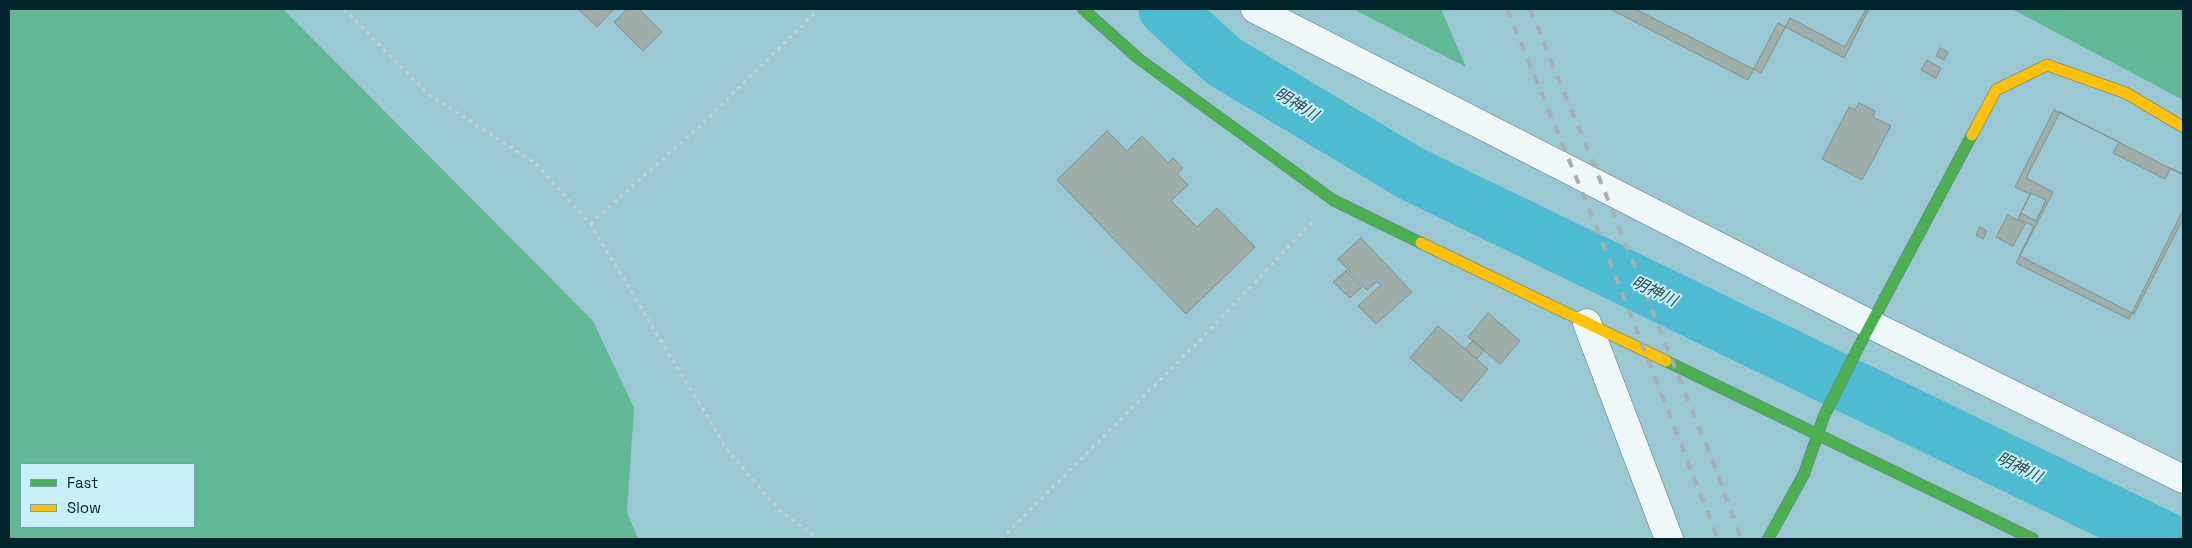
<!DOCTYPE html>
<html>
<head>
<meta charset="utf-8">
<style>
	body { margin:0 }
	#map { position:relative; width:2192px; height:548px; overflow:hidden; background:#99c7d2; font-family:"Space Grotesk",sans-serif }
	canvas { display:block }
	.frame { position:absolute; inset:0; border:10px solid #00232b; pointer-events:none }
	.legend { position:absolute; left:20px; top:463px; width:175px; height:65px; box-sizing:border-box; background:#c8f0fa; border:1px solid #789ea7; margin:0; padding:6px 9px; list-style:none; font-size:15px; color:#00232b }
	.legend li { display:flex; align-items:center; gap:10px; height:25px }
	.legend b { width:25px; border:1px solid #789ea7 }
</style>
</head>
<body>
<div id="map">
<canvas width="2192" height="548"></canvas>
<div class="frame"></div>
<ul class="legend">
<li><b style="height:6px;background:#4caf50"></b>Fast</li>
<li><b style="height:6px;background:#ffc107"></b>Slow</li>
</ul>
</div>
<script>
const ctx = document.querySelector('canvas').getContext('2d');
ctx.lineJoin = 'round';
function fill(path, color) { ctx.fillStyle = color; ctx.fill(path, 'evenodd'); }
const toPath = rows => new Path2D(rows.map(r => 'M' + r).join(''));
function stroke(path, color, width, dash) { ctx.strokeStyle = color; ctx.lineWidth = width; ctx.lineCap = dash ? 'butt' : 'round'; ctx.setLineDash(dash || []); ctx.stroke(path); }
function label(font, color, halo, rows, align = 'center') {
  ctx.font = font + ' "Space Grotesk","Noto Sans JP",sans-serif'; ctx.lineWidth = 4; ctx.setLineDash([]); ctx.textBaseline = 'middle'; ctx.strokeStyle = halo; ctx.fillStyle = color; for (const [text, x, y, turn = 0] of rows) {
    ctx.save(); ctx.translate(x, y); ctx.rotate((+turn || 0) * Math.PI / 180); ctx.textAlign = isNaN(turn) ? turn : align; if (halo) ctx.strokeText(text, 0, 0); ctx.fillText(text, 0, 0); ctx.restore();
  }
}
fill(toPath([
	[9,9,283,9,593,321,634,408,627,512,638,539,9,539],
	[21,464,194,464,194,527,21,527],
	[1353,9,1441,9,1466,67],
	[2012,9,2183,9,2183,100]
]), '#61b897');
stroke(toPath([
	[1166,9,1223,61,1412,174,2165,539]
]), '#4dbcd1', 55);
const building = toPath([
	[578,9,614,9,597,27,578,9],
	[627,9,639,9,662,32,643,51,614,22,627,9],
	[1610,9,1869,9,1844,58,1778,23,1748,80,1610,9],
	[1635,9,1866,9,1845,47,1790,18,1761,73,1635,9],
	[1940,48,1948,52,1944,60,1936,56,1940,48],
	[1927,60,1941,68,1936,78,1921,70,1927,60],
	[1859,103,1875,111,1873,117,1891,126,1862,180,1822,159,1849,107,1855,110,1859,103],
	[2054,110,2119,142,2113,153,2165,179,2171,168,2183,174,2183,210,2129,319,2016,263,2034,226,2018,219,2030,194,2015,187,2054,110],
	[2060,112,2183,175,2183,219,2134,314,2020,256,2053,192,2026,178,2060,112],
	[1107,131,1127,151,1142,136,1168,163,1173,158,1183,168,1177,174,1188,185,1171,201,1197,227,1217,208,1255,247,1186,314,1057,180,1107,131],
	[2031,193,2046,200,2036,221,2021,213,2031,193],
	[2008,215,2025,224,2013,246,1996,237,2008,215],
	[1980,227,1987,231,1983,239,1976,235,1980,227],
	[1361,238,1412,292,1376,324,1358,306,1381,285,1377,281,1367,290,1338,259,1361,238],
	[1346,271,1362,287,1350,298,1333,282,1346,271],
	[1488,313,1520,341,1500,364,1468,337,1488,313],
	[1438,326,1488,369,1461,401,1410,358,1438,326],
	[1473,340,1484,350,1477,359,1465,349,1473,340]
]);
fill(building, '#9dafa8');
stroke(building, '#809189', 1);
const street = toPath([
	[1255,9,1870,324,2183,479],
	[1587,323,1669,539]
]);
const fast = toPath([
	[1083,9,1139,59,1333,200,1421,243],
	[1666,361,2033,539],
	[1768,539,1804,474,1824,416,1857,350,1972,135]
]);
const slow = toPath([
	[1972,135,1996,90,2047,65,2126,93,2183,127],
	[1421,243,1666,361]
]);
stroke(street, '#5a7d85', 29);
stroke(fast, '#5a7d85', 12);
stroke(slow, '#5a7d85', 12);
stroke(toPath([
	[344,9,428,94,535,163,589,222,728,451,780,511,819,539],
	[590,224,698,128,819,9],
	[1001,539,1204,336,1312,222]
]), '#bfced1', 3, [4, 4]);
stroke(street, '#f0f7f8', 28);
stroke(fast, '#4caf50', 11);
stroke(slow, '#ffc107', 11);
stroke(toPath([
	[1507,9,1592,216,1718,539],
	[1530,9,1611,207,1716,470,1741,539]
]), '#a4b0b3', 4, [9, 9]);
label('italic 16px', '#2d494f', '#c8f0fa', [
	["明神川",1296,105,31],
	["明神川",1654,292,26],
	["明神川",2019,468,26]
]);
</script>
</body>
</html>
